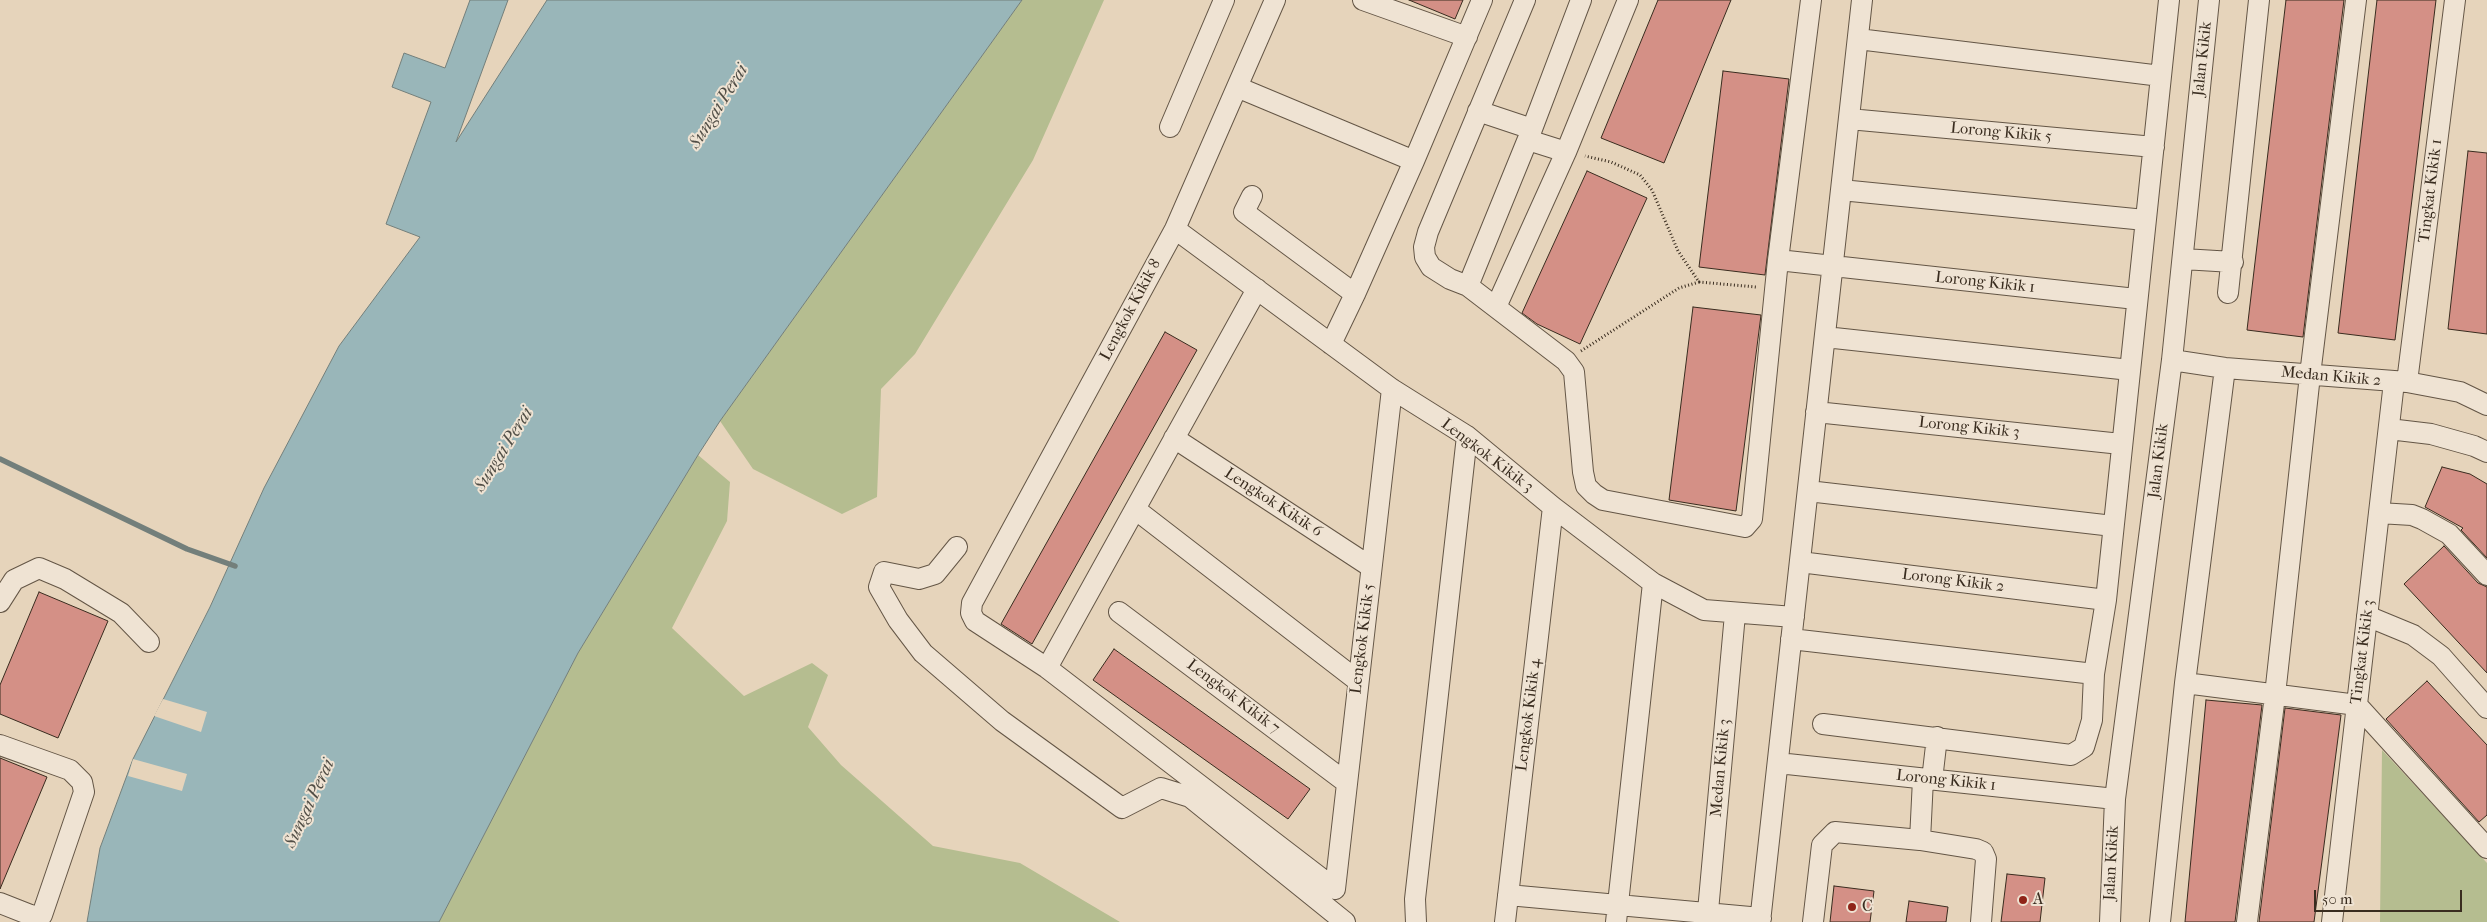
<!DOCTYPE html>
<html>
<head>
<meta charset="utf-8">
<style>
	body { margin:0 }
	#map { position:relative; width:2487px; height:922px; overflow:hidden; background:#e6d4bb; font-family:"IM FELL French Canon",serif }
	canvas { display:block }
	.scale { position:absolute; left:2314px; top:890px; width:148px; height:22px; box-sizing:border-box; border:2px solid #392c1f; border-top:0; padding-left:6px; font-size:15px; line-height:18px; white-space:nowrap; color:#392c1f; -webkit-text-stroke:4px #efe3d3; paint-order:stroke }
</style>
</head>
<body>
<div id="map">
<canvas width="2487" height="922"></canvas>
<div class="scale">50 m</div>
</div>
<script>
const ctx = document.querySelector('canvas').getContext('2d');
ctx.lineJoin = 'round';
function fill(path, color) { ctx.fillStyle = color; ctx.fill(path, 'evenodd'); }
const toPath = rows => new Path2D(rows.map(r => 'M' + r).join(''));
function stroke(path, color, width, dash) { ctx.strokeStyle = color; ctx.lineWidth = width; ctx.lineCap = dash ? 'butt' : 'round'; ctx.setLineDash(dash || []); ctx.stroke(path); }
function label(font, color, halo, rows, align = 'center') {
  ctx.font = font + ' "IM FELL French Canon",serif'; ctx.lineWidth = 4; ctx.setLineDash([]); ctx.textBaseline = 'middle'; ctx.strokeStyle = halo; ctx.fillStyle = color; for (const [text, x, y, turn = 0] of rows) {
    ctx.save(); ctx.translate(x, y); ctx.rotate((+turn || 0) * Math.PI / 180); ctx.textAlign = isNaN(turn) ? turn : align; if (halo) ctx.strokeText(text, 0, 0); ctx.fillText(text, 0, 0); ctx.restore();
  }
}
fill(toPath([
	[1022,0,1104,0,1033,160,915,354,881,389,877,497,842,514,753,469,720,421],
	[698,455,730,482,727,521,672,628,744,696,812,663,828,675,808,727,841,765,933,846,1020,863,1120,922,439,922,578,653],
	[2382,750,2487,863,2487,922,2380,922]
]), '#b5bd90');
const water = toPath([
	[470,0,508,0,456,142,547,0,1022,0,720,421,698,455,578,653,439,922,87,922,100,848,133,759,210,607,264,488,339,346,420,237,386,224,431,102,392,87,404,53,445,68,470,0]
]);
fill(water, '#99b6b9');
stroke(water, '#737f7b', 1);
fill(toPath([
	[163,699,207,712,201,732,154,716],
	[133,759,187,774,182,791,128,776]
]), '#e6d4bb');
stroke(toPath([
	[0,459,187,549,235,566]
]), '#737f7b', 5.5);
const building = toPath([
	[1409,0,1463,0,1455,19,1409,0],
	[1658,0,1731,0,1664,163,1601,138,1658,0],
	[2286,0,2344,0,2303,337,2247,330,2286,0],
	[2377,0,2436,0,2395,340,2338,333,2377,0],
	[1723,71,1789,79,1765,275,1699,267,1723,71],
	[2468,151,2487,153,2487,334,2448,329,2468,151],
	[1587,171,1647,198,1580,344,1537,324,1522,313,1587,171],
	[1693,307,1761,315,1736,511,1669,500,1693,307],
	[1165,332,1197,350,1032,644,1001,624,1165,332],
	[2442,467,2470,474,2487,484,2487,558,2461,530,2463,528,2425,507,2442,467],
	[2444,546,2478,583,2487,587,2487,673,2404,584,2444,546],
	[39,592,108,621,58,738,0,714,0,685,39,592],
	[1114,649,1310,789,1288,819,1093,680,1114,649],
	[2427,681,2487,745,2487,815,2479,822,2386,719,2427,681],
	[2206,700,2262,705,2235,922,2185,922,2206,700],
	[2285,708,2341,715,2314,922,2259,922,2285,708],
	[0,758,47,777,0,889,0,758],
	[2007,874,2045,878,2040,922,2001,922,2007,874],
	[1834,886,1874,891,1870,922,1830,922,1834,886],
	[1909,901,1948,907,1946,922,1906,922,1909,901]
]);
fill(building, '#d49086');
stroke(building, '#392c1f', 1);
const minor = toPath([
	[1275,0,1175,229,972,603,971,613,975,621,1047,668,1335,889],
	[1363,0,1467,37],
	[1525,0,1428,232,1424,247,1425,257,1431,267,1450,279,1468,286,1566,361,1574,372,1583,472,1586,486,1594,494,1603,500,1745,527,1752,519,1778,260,1811,0],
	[1858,39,2161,76],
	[1237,87,1414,161],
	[1478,111,1532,129],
	[1849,119,2154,147],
	[1170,127,1224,0],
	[1528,140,1566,152],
	[1841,190,2145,220],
	[1252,196,1244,212,1355,294],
	[1175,229,1392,389,1467,436,1553,507,1653,583,1704,610,1794,617],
	[2183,259,2233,262],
	[1778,260,2136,299],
	[1468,286,1532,129,1581,0],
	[2228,293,2259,0],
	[1496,307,1566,152,1628,0],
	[1825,337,2130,370],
	[1331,344,1355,294,1414,161,1482,0],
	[2172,360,2225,368,2407,382,2460,392,2487,405],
	[2407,382,2455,0],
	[1816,412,2121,444],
	[2389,429,2431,434,2474,446,2487,452],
	[1174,438,1371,567],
	[1808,491,2113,526],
	[1135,509,1358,681],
	[2379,513,2412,515,2422,519,2449,534,2487,575],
	[957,547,935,574,919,579,884,572,879,587,898,620,923,653,1002,721,1122,808,1161,788,1190,797,1345,922],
	[1800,562,2106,600],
	[0,602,14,580,39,568,65,579,121,613,149,642],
	[1119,612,1347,783],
	[2367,616,2413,635,2441,656,2487,708],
	[1791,639,2094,674],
	[1047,668,1257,289],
	[2185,683,2357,705,2487,848],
	[1823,724,2071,755,2084,747,2092,720,2094,674,2106,600,2169,0],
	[0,745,70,770,82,782,84,792,42,915,33,916,0,903],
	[1778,763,2115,799],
	[1932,780,1937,737],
	[1920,840,1923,779],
	[1335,889,1392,389],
	[1508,895,1761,918],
	[1416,922,1415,899,1467,436],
	[1505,922,1553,507],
	[1616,922,1653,583],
	[1707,922,1735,614],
	[1760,922,1862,0],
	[1813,922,1822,845,1835,832,1920,840,1976,849,1983,852,1986,859,1981,922],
	[2110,922,2115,799,2172,360,2209,0],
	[2160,922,2185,683,2225,368],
	[2247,922,2275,695,2310,375,2356,0],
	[2332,922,2394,382]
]);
stroke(minor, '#645646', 22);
stroke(toPath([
	[1699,282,1756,287],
	[1581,351,1679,288,1699,282,1678,251,1652,190,1640,175,1611,162,1585,156]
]), '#392c1f', 3, [1, 2.5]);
stroke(minor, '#efe3d3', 20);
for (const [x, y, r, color] of [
	[2023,900,5,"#8f2418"],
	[1852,907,5,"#8f2418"]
]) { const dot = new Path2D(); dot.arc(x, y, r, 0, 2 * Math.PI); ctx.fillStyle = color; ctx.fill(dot); stroke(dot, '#efe3d3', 2); }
label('16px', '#392c1f', '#efe3d3', [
	["Jalan Kikik",2203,59,-84],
	["Lorong Kikik 5",2001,133,5],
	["Tingkat Kikik 1",2431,191,-83],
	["Lorong Kikik 1",1985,283,6],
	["Lengkok Kikik 8",1131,310,-62],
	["Medan Kikik 2",2331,377,5],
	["Lorong Kikik 3",1969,428,6],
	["Lengkok Kikik 3",1487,456,37],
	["Jalan Kikik",2159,461,-83],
	["Lengkok Kikik 6",1273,503,33],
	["Lorong Kikik 2",1953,581,7],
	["Lengkok Kikik 5",1363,639,-83],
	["Tingkat Kikik 3",2363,652,-83],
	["Lengkok Kikik 7",1233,697,37],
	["Lengkok Kikik 4",1529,715,-83],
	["Medan Kikik 3",1721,768,-85],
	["Lorong Kikik 1",1946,781,6],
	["Jalan Kikik",2112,863,-87]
]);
label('16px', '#392c1f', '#efe3d3', [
	["A",2033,900],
	["C",1862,907]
], 'left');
label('italic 18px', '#514e46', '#efe3d3', [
	["Sungai Perai",719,107,-58],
	["Sungai Perai",504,450,-58],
	["Sungai Perai",310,804,-65]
]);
</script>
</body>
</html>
